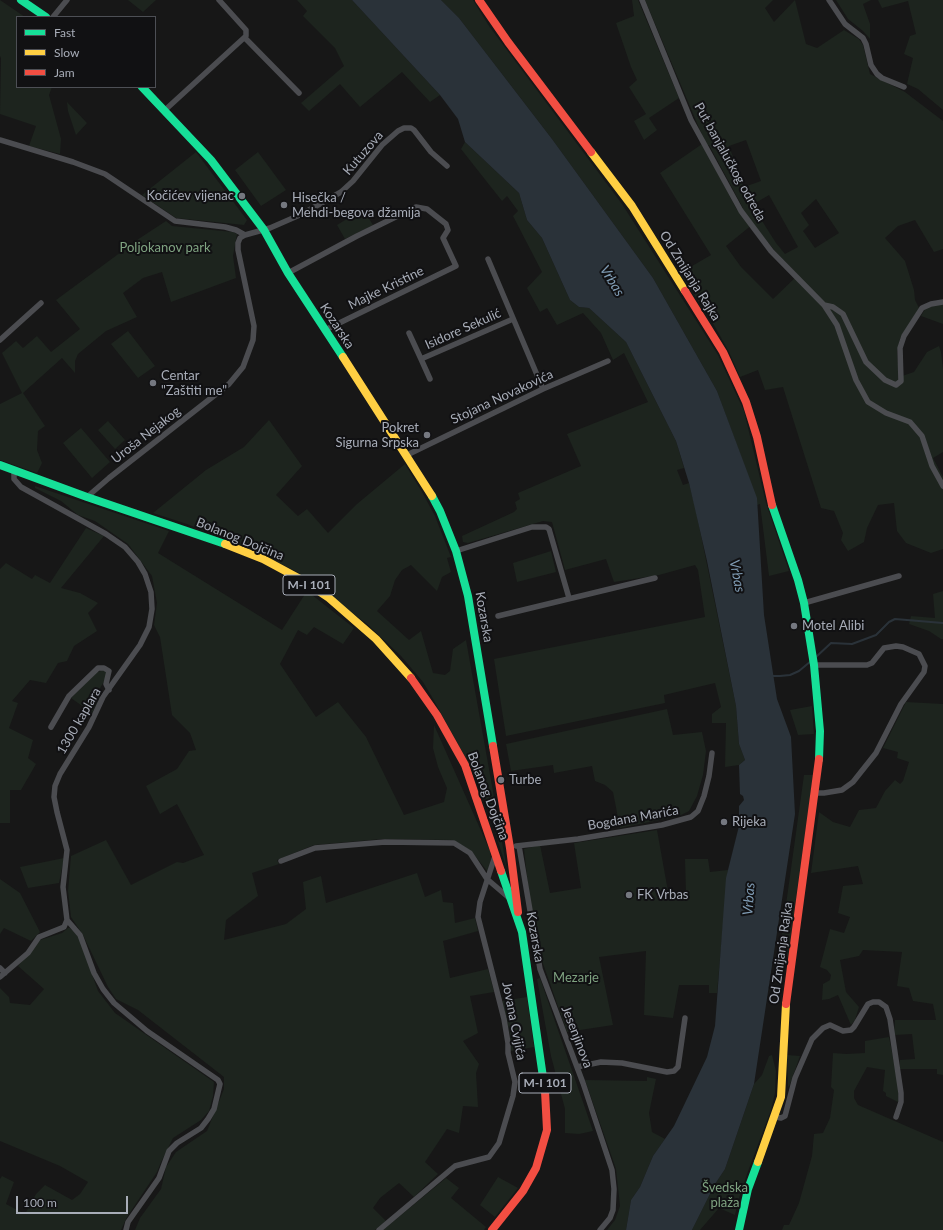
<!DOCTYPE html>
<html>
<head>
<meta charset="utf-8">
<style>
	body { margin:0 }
	#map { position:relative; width:943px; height:1230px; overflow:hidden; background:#171717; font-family:Lato,sans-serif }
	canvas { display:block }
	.legend { position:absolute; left:16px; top:16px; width:140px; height:72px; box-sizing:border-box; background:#111113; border:1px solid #4d4f55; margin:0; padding:5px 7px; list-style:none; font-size:12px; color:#a8adb8 }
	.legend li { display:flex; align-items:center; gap:8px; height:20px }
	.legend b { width:20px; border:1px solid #4d4f55 }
	.scale { position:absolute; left:16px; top:1196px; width:112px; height:18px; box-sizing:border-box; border:2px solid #a8adb8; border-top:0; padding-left:5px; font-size:12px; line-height:14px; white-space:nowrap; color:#a8adb8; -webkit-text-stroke:3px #111113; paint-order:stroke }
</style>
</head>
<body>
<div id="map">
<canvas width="943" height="1230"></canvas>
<ul class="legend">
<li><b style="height:5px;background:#16e098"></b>Fast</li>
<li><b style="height:5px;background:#ffcf43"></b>Slow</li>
<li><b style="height:5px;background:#f24e42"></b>Jam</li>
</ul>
<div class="scale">100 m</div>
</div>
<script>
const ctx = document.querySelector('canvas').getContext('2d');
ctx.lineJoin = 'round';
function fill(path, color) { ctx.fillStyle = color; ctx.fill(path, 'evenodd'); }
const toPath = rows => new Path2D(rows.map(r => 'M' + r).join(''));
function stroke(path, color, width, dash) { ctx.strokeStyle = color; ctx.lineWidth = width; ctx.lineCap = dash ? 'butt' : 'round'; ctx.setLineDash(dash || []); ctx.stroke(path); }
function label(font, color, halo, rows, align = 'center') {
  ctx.font = font + ' Lato,sans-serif'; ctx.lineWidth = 4; ctx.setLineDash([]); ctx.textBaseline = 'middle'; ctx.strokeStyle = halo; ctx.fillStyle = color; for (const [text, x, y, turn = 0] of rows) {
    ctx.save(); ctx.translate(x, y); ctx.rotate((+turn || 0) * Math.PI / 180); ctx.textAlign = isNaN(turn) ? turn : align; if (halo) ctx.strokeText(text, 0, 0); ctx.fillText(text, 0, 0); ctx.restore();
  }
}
fill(toPath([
	[0,0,25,17,17,17,17,87,52,87,49,95,61,139,60,154,29,146,36,126,0,114,1,58,0,56],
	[128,0,156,0,143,12],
	[297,0,352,0,440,95,430,102,402,72,360,107,340,84,309,111,301,103,344,66,335,48,303,16,307,11],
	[441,0,473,0,489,26,622,204,718,355,744,411,766,503,789,571,769,576,760,504,757,505,756,498,717,391,653,278,552,139,459,18],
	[632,0,638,0,679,98,649,118,657,130,644,140,634,121,646,114,629,87,637,80,631,67,616,23,634,16],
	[645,0,773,0,765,8,774,22,795,0,806,44,817,48,844,30,859,39,863,45,870,74,905,92,943,121,943,249,934,252,915,220,898,226,885,238,905,261,914,290,915,300,919,308,900,339,897,351,899,377,914,372,927,352,939,346,941,352,943,369,943,452,933,458,943,477,943,549,931,553,906,543,897,531,894,503,878,505,867,528,864,542,848,551,841,540,843,533,834,511,821,508,783,387,765,390,758,370,740,377,729,352,714,325,680,273,711,255,660,173,705,142],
	[746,140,761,181,744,187,729,146],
	[709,145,743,208,742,208,737,210,704,147],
	[769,195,798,247,785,254,776,243,752,205],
	[816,199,839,233,815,248,803,231,809,225,801,213],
	[753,224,775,251,798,275,773,299,741,267,726,246],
	[836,0,871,0,863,4,870,24,870,39,863,31,848,19],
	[878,0,943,0,943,110,918,89,907,84,913,58,904,54,910,36,916,34,908,1,882,8],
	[67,102,87,123,76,135,68,111],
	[465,142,519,193,527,220,542,238,570,300,579,307,589,308,626,342,676,441,684,468,677,470,683,485,689,483,695,506,736,706,739,744,745,760,739,765,725,767,726,723,712,723,712,714,721,707,715,683,664,695,665,703,506,736,494,659,705,617,698,570,695,565,659,575,614,582,606,559,565,570,552,522,543,521,468,543,463,542,462,536,514,512,517,509,515,502,520,499,518,493,581,466,567,434,648,402,624,353,613,360,601,333,583,313,557,325,547,308,540,312,527,288,542,272,513,216,518,211,507,196,502,201,461,149],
	[196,152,247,220,244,225,176,218,142,195],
	[258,152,286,190,261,206,235,170],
	[363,209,373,225,345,239,337,225],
	[166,221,172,226,233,232,237,234,233,256,236,278,171,302,162,272,143,278,123,293,137,317,106,331,78,354,75,361,75,373,62,358,23,393,45,426,38,431,37,450,42,463,37,473,0,460,0,404,22,393,2,353,16,341,23,348,37,336,51,352,80,329,56,300,140,238],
	[943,303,943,324,921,316,925,309,931,305],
	[128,331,155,366,138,378,111,344],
	[269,420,302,466,276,495,298,516,307,509,328,533,357,504,405,464,422,492,435,516,451,557,447,558,451,572,442,577,437,591,411,565,402,570,395,580,390,596,377,611,409,640,421,631,433,673,445,675,450,671,453,649,466,640,507,870,488,809,474,773,432,697,423,682,401,656,367,624,299,573,258,552,187,524,153,513,206,470,244,447],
	[108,421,125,440,115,449,98,430],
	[81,428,110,462,92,478,63,443],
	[35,486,169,531,158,553,282,630,307,591,354,628,343,644,314,627,307,635,298,630,280,664,316,717,338,702,366,737,404,815,444,802,447,788,438,767,433,748,434,725,490,851,491,859,488,872,471,851,453,840,382,839,314,845,277,860,279,864,252,873,258,896,226,920,224,940,286,924,306,909,303,882,321,876,326,903,417,873,425,897,441,890,443,902,453,903,455,923,475,918,478,931,443,941,450,978,488,969,494,992,470,996,478,1033,463,1041,479,1064,476,1073,478,1107,463,1106,459,1133,447,1129,425,1162,438,1174,414,1197,399,1183,380,1198,373,1208,386,1221,375,1230,135,1230,140,1218,161,1189,166,1167,176,1152,207,1131,224,1089,224,1077,138,1010,116,999,108,987,83,935,71,917,68,891,71,856,106,840,131,885,177,862,183,863,204,855,177,804,160,814,146,786,177,769,189,751,196,750,190,733,172,715,160,637,154,625,157,603,152,576,128,544,95,521,78,515,61,501,35,488],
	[86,528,104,536,61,588,80,593,98,603,88,613,97,631,74,646,67,661,58,663,46,683,30,680,12,701,18,703,9,728,33,740,28,758,36,764,21,790,10,790,10,823,0,823,0,569,6,563,32,579,35,575,50,583],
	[551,551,556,572,517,582,513,563],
	[943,591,943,639,941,639,929,631,909,624,911,616,935,618,933,594],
	[104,670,107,672,106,678,99,690,100,697,92,713,71,698,97,672],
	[906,702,943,704,943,1075,937,1074,937,1069,900,1069,900,1060,915,1059,912,1034,894,1035,895,1020,936,1020,933,1004,913,1001,909,988,897,986,902,952,863,950,859,956,840,960,846,992,859,1007,855,1020,851,1025,838,995,829,999,822,1000,823,984,830,980,831,975,827,970,820,967,830,929,844,933,850,917,838,913,843,886,863,884,858,866,811,873,819,812,833,822,850,827,859,810,876,808,885,791,895,780,900,784,903,781,909,762,897,758,898,752,883,748],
	[812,706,814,734,798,735,790,710],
	[667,709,673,735,702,732,706,751,703,775,697,796,689,811,679,816,620,828,613,792,605,785,595,781,592,766,554,773,553,765,511,771,506,744],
	[804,775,813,775,788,957,779,955],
	[657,830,669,897,686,893,685,859,708,859,710,872,728,870,717,993,709,993,709,985,679,985,673,1018,644,1015,646,951,599,957,613,1025,567,1032,540,955,530,903,524,849,540,845,550,893,581,888,574,843],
	[64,858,59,883,28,888,20,867],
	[0,879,20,893,40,932,31,941,4,928,0,934],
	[68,928,70,928,79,937,98,991,115,1013,214,1082,213,1096,209,1111,201,1120,173,1138,161,1162,157,1172,127,1217,121,1230,0,1230,0,1179,2,1176,14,1182,6,1204,25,1214,36,1194,45,1185,72,1200,80,1194,88,1182,60,1166,0,1141,0,988,9,997,10,1003,30,1005,44,989,18,966,40,940,62,933],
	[540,978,593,1131,579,1134,565,1133,565,1109,551,1056,537,979],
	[527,997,534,1047,511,1051,510,1034,502,1001],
	[889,1037,899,1088,898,1102,886,1096,886,1093,883,1091,885,1070,867,1067,854,1091,854,1098,858,1105,943,1142,943,1230,782,1230,784,1225,789,1225,799,1203,812,1156,814,1134,823,1133,830,1118,834,1090,831,1087,833,1053,846,1054,865,1053,865,1041],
	[772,1055,776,1071,775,1093,771,1110,747,1174,739,1198,735,1215,719,1208,700,1230,692,1230,715,1184,725,1169,754,1084,762,1075,769,1056],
	[787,1055,800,1056,789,1087,788,1086],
	[647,1077,656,1079,649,1113,652,1132,665,1139,653,1156,640,1187,631,1200,626,1230,607,1230,615,1220,620,1206,616,1169,585,1080,647,1081],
	[498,1177,518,1188,495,1217,480,1205],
	[446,1178,459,1188,451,1198,486,1227,484,1230,383,1230]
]), '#1d241e');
fill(toPath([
	[352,0,441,0,459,18,552,139,653,278,717,391,757,498,764,615,777,699,791,737,795,814,754,1084,725,1169,715,1184,692,1230,626,1230,631,1200,640,1187,653,1156,674,1126,707,1057,715,1026,726,878,739,826,739,806,744,800,743,796,740,794,739,765,745,760,739,744,736,706,707,561,689,483,676,441,626,342,589,308,579,307,570,300,542,238,527,220,519,193,465,142,458,119,440,95]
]), '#2a3239');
stroke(toPath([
	[816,657,831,643,852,644,876,635,889,622,895,619,943,623],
	[771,676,780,676],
	[780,676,790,675,799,671,811,661]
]), '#2a3239', 2);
stroke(toPath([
	[642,0,691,120,741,211,771,251,824,305,837,325,856,380,868,402,886,413,910,422,922,436,932,466,943,486],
	[829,0,845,24,863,38,866,44,871,65,877,74,882,78,904,87],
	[53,17,67,0],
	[245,38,299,93],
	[165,110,246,36,246,30,219,0],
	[0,140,73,162,105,174,175,221,225,227,236,230,245,235],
	[488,259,543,389],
	[288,273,357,236,416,207,427,209,446,224,448,230,443,238,456,266,325,330],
	[824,305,833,307,843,314,866,362,885,380,896,385,901,381,900,348,904,336,922,308,931,304,943,302],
	[409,333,421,359,513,319],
	[0,340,41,303],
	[421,359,430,379],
	[407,455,543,389,608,361],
	[87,497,109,478,229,384,243,367,253,340,254,326,238,250,238,243,240,238,245,235,270,228,302,214,341,192,353,181,382,145,398,131,404,128,411,128,414,130,431,152,447,166],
	[456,551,532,527,546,527,549,529,569,598],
	[804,603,899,576],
	[498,616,655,578],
	[814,665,867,665,872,663,884,648,896,646,903,647,919,654,925,666,924,672,901,704,876,753,853,782,842,790,824,793,816,793],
	[51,727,69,696,98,668,104,668,109,671,106,684,109,690],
	[516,846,578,839,662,825,691,817,698,811,704,796,709,776,712,753],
	[519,846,540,969,583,1083,612,1170,614,1189,613,1210,610,1218,600,1230],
	[281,861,315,848,385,842,454,843,470,853,487,879,508,897],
	[67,920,80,935,94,973,103,989,114,1003,147,1031,218,1080,220,1084,214,1109,208,1119,201,1128,177,1143,169,1151,159,1178,128,1222,126,1230],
	[0,968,5,973],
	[0,977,28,953,39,937,64,927,67,920,63,887,67,850,57,812,54,797,55,786,60,774,89,727,103,697,140,645,149,627,152,609,151,592,145,574,138,562,125,547,106,534,21,487,14,479,14,471],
	[577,1067,601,1062,622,1063,667,1072,674,1071,678,1067,685,1018],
	[776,1117,781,1118,785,1116,795,1078,812,1039,823,1028,830,1025,843,1031,851,1030,854,1027,868,1004,873,1002,879,1002,886,1007,890,1019,901,1093,901,1102,896,1117],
	[379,1230,455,1166,489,1157,499,1143,513,1096,515,1082,508,1053,508,1043,504,1019,478,917,480,902,495,856]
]), '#4b4c50', 5.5);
stroke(toPath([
	[21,0,46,17],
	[142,87,211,160,264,230,288,273,343,357],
	[0,465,87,497,225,544],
	[432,496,440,511,456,551,468,596,493,746],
	[772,505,798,580,804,603,814,665,820,731,819,759],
	[501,871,522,932,545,1091],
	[739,1230,748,1189,758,1162]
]), '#16e098', 8);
stroke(toPath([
	[591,152,632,206,685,291],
	[343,357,432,496],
	[225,544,263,559,302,580,329,598,376,639,411,678],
	[758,1162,781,1097,786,1004]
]), '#ffcf43', 8);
stroke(toPath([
	[479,0,508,42,591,152],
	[685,291,723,352,746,402,757,437,772,505],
	[411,678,437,715,465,765,501,871],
	[493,746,510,848,518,912],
	[786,1004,819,759],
	[492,1230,523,1191,536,1168,547,1130,545,1091]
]), '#f24e42', 8);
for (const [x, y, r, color] of [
	[242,196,4,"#757880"],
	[284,205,4,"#757880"],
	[153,383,4,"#757880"],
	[427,435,4,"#757880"],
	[794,626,4,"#757880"],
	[501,780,4,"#757880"],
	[724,822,4,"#757880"],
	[629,895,4,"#757880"]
]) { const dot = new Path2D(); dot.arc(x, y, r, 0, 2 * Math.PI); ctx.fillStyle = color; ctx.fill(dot); stroke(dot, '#111113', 1.5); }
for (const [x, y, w] of [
	[309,585,52],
	[545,1083,52]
]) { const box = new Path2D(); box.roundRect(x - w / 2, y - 10, w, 20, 3); ctx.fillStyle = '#111113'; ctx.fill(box); stroke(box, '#a8adb8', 1); }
label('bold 12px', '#a8adb8', null, [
	["M-I 101",309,585],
	["M-I 101",545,1083]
]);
label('13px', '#a8adb8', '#111113', [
	["Kutuzova",363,153,-49],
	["Put banjalučkog odreda",730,162,61],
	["Od Zmijanja Rajka",690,276,58],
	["Majke Kristine",386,288,-26],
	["Kozarska",337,326,57],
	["Isidore Sekulić",463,329,-24],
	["Stojana Novakovića",502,397,-25],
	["Uroša Nejakog",146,435,-38],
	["Bolanog Dojčina",240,539,22],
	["Kozarska",484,617,80],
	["1300 kaplara",79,721,-60],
	["Bolanog Dojčina",488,796,69],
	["Bogdana Marića",633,818,-10],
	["Kozarska",535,937,80],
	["Od Zmijanja Rajka",781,953,-82],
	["Jovana Cvijića",514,1021,79],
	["Jesenjinova",577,1037,69]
]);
label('13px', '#a8adb8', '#111113', [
	["Kočićev vijenac",234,196,"right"],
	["Hisečka /",292,198],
	["Mehdi-begova džamija",292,213],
	["Centar",161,376],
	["\"Zaštiti me\"",161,391],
	["Pokret",419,428,"right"],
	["Sigurna Srpska",419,443,"right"],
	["Motel Alibi",802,626],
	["Turbe",509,780],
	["Rijeka",732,822],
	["FK Vrbas",637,895]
], 'left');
label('13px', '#7fa381', '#111113', [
	["Poljokanov park",165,248],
	["Mezarje",576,978],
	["Švedska",725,1188],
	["plaža",725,1203]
]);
label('italic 14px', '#7f9bb3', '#111113', [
	["Vrbas",612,281,58],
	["Vrbas",737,576,79],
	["Vrbas",749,899,-86]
]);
</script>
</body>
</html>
